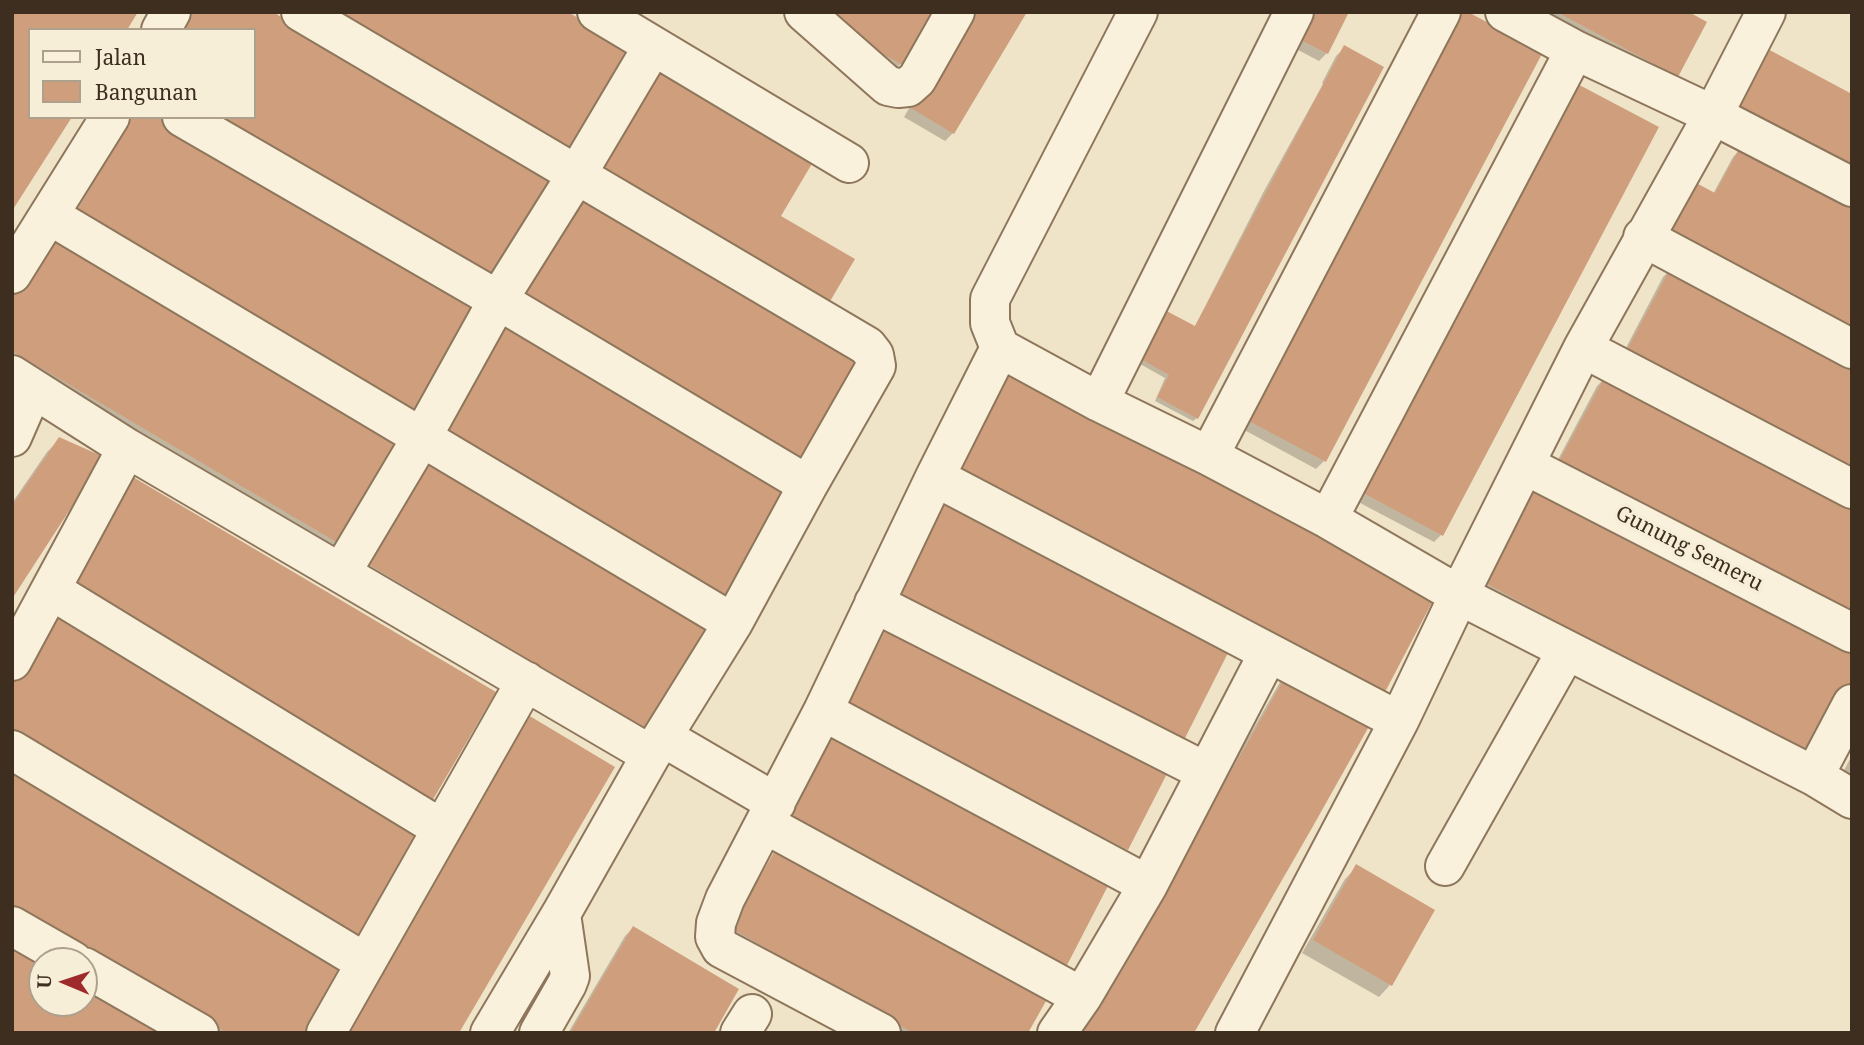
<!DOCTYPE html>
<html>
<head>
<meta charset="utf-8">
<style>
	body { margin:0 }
	#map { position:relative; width:1864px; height:1045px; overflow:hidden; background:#f0e4c8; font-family:"Noto Serif",serif }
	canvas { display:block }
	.frame { position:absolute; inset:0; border:14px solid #3d2e20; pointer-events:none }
	.legend { position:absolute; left:28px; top:28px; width:228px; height:91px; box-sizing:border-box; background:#f7eed8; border:2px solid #ada18e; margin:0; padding:9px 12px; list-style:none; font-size:21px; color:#3d2e20 }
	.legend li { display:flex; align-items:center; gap:14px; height:35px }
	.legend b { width:35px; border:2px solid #ada18e }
	.north { position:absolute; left:28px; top:947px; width:70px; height:70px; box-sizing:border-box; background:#f7eed8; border:2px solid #ada18e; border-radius:50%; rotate:272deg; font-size:19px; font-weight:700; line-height:28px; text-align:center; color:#3d2e20 }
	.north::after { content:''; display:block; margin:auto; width:24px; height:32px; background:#9e2a2b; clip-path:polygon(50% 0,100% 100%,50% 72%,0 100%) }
</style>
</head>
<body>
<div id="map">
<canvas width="1864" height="1045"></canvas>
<div class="frame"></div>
<ul class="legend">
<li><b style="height:9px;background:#faf1dc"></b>Jalan</li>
<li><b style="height:19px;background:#cf9f7d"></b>Bangunan</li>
</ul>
<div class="north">U</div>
</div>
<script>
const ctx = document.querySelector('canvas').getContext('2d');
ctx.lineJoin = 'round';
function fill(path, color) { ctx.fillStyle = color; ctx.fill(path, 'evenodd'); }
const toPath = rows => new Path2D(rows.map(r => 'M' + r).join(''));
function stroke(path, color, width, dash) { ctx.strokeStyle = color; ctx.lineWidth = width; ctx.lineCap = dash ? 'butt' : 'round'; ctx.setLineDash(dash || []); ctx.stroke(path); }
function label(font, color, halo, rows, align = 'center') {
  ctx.font = font + ' "Noto Serif",serif'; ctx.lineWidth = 7; ctx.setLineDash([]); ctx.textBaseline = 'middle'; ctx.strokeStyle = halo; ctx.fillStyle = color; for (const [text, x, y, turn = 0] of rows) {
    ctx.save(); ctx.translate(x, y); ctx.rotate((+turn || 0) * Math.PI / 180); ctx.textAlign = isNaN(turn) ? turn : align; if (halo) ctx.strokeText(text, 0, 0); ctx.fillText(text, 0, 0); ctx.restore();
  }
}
fill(toPath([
	[192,12,269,12,556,182,254,117,254,30,181,30],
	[831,12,901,64,897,67,824,25],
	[966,12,953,133,945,141,904,117],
	[1298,12,1327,53,1319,61,1283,42],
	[1535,12,1685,12,1677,76,1669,84],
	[1344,48,1197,418,1193,421,1155,401,1165,378,1133,360,1194,328,1264,191,1323,84,1322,83,1336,56],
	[1541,53,1324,461,1316,469,1237,426],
	[130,117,155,117,69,222],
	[1741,149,1852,209,1713,194,1733,157],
	[1504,196,1442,534,1434,542,1345,495],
	[45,240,403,440,334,553,12,363,12,296],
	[1671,269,1794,343,1618,363,1663,277],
	[1605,378,1852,630,1553,469,1597,386],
	[59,440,12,596,12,503,47,452],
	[416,464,647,729,639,737,354,569],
	[1531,484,1814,760,1472,588],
	[884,627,1170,763,1126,849,1118,857,840,713],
	[1288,674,1192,1033,1079,1033,1280,682],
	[1852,755,1852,787,1839,780],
	[12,766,315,1033,206,1033,12,918],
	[779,844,1026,1033,891,1033,729,932],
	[1357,867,1390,985,1379,997,1302,953,1345,879],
	[633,928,712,1033,568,1033,625,936]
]), '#0003');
fill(toPath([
	[12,12,138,12,127,30,30,30,30,117,72,117,12,211],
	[194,12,273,12,559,182,498,287,212,117,254,117,254,30,183,30],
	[325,12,568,12,633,50,570,158],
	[831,12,932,12,902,65,826,21],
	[968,12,1027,12,954,134,911,108],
	[1300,12,1349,12,1328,54,1289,34],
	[1459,12,1468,12,1543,52,1326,462,1243,418],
	[1557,12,1689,12,1707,22,1678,77],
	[1344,45,1384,67,1198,419,1157,397,1169,375,1136,356,1161,308,1195,326],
	[1764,47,1852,94,1852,171,1732,107],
	[655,68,813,162,781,216,855,259,826,308,595,171],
	[1568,79,1659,127,1443,536,1352,487],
	[132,117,158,117,481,309,417,417,75,214],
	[1740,147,1852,207,1852,336,1656,231,1685,177,1715,193],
	[582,193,862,359,798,468,518,302],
	[53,230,406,439,343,546,12,351,12,299],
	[1671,267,1852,364,1852,477,1624,355],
	[507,326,788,492,723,603,442,435],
	[1009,371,1437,593,1384,694,957,473],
	[1605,376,1852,509,1852,618,1559,461],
	[59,437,104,457,12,599,12,506],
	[423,454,711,624,648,730,361,560],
	[128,474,496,692,428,808,60,589],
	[1530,482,1852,654,1852,692,1815,761,1478,579],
	[938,492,1232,645,1181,746,887,593],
	[54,604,435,830,368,944,12,733,12,676],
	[892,617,1173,762,1128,850,847,705],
	[1288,672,1372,721,1312,828,1194,1033,1081,1033],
	[518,709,615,767,459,1033,328,1033],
	[828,733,1111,880,1064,971,781,824],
	[12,764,355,968,316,1033,227,1033,12,905],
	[782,838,1050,994,1028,1033,913,1033,731,928],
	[1356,864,1435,910,1392,986,1313,940],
	[633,926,739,989,714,1033,570,1033],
	[12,936,42,961,42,1003,84,1003,84,979,175,1033,12,1033]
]), '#cf9f7d');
const minor = toPath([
	[301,12,867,346,874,355,876,366,808,485,733,623,651,755,561,914,490,1033],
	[597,12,849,163],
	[804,12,888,86,898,88,908,87,917,79,955,12],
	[1138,12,990,299,990,323,1000,348,1099,402,1209,456,1328,519,1459,595,1814,776,1852,799],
	[1505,12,1575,50,1713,115,1852,187],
	[161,30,171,12],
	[182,117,498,300,808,485],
	[49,215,733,623],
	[1643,237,1852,349],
	[12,274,110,117],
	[1583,348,1852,489],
	[12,375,127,448,651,755],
	[1099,402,1294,12],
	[12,437,33,389],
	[1209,456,1441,12],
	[1525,465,1852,633],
	[935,477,1399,721],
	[1328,519,1575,50],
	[341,573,422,437,498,300,577,174,653,46],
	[51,590,442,829],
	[874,603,1206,772],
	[12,661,127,448],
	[823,711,1148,885],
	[663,737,776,803],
	[12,750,366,963],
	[1814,776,1852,704],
	[765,824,1082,997],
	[1445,866,1567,650],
	[12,926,73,961],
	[84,967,199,1033],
	[326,1033,526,681],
	[539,1033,567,984,570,976,561,914],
	[740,1033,752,1014],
	[881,1033,721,948,715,937,716,923,725,899,823,711,935,477,1000,348],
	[1057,1033,1082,997,1148,885,1268,654],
	[1235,1033,1399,721,1459,595,1583,348,1713,115,1766,12]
]);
stroke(minor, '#8d765c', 42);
stroke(minor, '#faf1dc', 38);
label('21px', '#3d2e20', '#f7eed8', [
	["Gunung Semeru",1689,549,27]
]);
</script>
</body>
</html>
